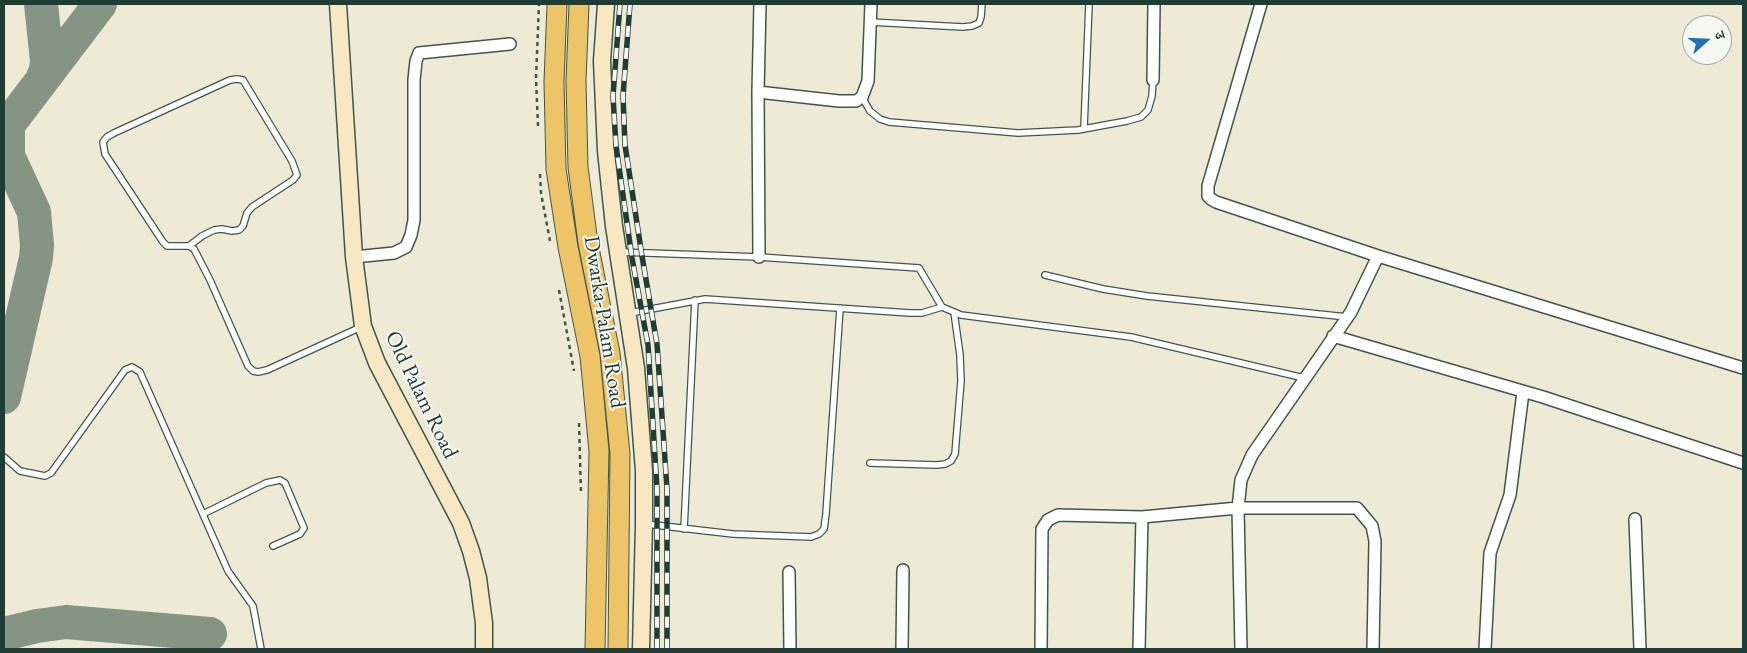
<!DOCTYPE html>
<html>
<head>
<meta charset="utf-8">
<style>
	body { margin:0 }
	#map { position:relative; width:1747px; height:653px; overflow:hidden; background:#eeead5; font-family:"EB Garamond","Noto Serif Devanagari",serif }
	canvas { display:block }
	.frame { position:absolute; inset:0; border:5px solid #1f3d34; pointer-events:none }
	.north { position:absolute; left:1682px; top:15px; width:50px; height:50px; box-sizing:border-box; background:#f6f6f2; border:1px solid #a0aca6; border-radius:50%; rotate:70deg; font-size:14px; font-weight:700; line-height:20px; text-align:center; color:#1f3d34 }
	.north::after { content:''; display:block; margin:auto; width:18px; height:22px; background:#1f6fb2; clip-path:polygon(50% 0,100% 100%,50% 72%,0 100%) }
</style>
</head>
<body>
<div id="map">
<canvas width="1747" height="653"></canvas>
<div class="frame"></div>
<div class="north">उ</div>
</div>
<script>
const ctx = document.querySelector('canvas').getContext('2d');
ctx.lineJoin = 'round';
const toPath = rows => new Path2D(rows.map(r => 'M' + r).join(''));
function stroke(path, color, width, dash) { ctx.strokeStyle = color; ctx.lineWidth = width; ctx.lineCap = dash ? 'butt' : 'round'; ctx.setLineDash(dash || []); ctx.stroke(path); }
function label(font, color, halo, rows, align = 'center') {
  ctx.font = font + ' "EB Garamond",serif'; ctx.lineWidth = 4; ctx.setLineDash([]); ctx.textBaseline = 'middle'; ctx.strokeStyle = halo; ctx.fillStyle = color; for (const [text, x, y, turn = 0] of rows) {
    ctx.save(); ctx.translate(x, y); ctx.rotate((+turn || 0) * Math.PI / 180); ctx.textAlign = isNaN(turn) ? turn : align; if (halo) ctx.strokeText(text, 0, 0); ctx.fillText(text, 0, 0); ctx.restore();
  }
}
stroke(toPath([
	[41,4,47,61,46,70,41,82],
	[4,397,36,258,37,245,34,212,8,156,8,125,100,4],
	[4,634,37,626,66,622,210,634]
]), '#869484', 34);
const lane = toPath([
	[870,22,963,27,972,26,979,23,981,17,982,4],
	[862,97,870,111,880,119,889,122,1018,133,1078,130,1127,121,1141,117,1148,110,1152,96,1153,80],
	[1084,128,1089,4],
	[189,246,202,236,214,230,222,229,232,231,239,230,243,226,247,213,252,207,293,180,297,175,292,161,243,80,237,79,230,80,114,133,107,137,103,142,105,154,163,242,167,246,189,246,194,249,210,280,248,366,253,371,258,372,267,370,361,327],
	[620,252,759,257,919,268,942,307,961,315,1131,337,1304,378],
	[1045,275,1103,289,1147,296,1347,317],
	[630,313,705,299,910,313,922,313,942,307],
	[4,457,20,471,45,476,51,473,125,370,132,367,140,372,228,571,253,606,261,649],
	[870,463,937,465,945,464,951,461,955,454,961,381,960,355,954,312],
	[203,514,266,483,280,480,285,483,304,528,300,534,273,546],
	[646,524,733,534,811,537,819,534,824,529,826,514,840,308],
	[684,529,695,300]
]);
const street = toPath([
	[1261,4,1208,186,1208,196,1211,199,1216,202,1378,256,1743,368],
	[1153,80,1154,4],
	[758,92,839,101,856,101,862,97,868,81,871,4],
	[354,257,394,253,406,247,411,235,414,220,414,80,416,61,419,53,510,44],
	[759,257,758,92,760,4],
	[1333,336,1543,397,1743,463],
	[1635,519,1640,649],
	[789,572,790,649],
	[902,649,903,570],
	[1041,649,1042,529,1048,520,1058,515,1142,517,1238,508,1357,508,1372,526,1375,541,1373,649],
	[1139,649,1142,517],
	[1241,649,1238,508,1241,480,1252,455,1351,312,1378,256],
	[1485,649,1490,553,1510,495,1523,392]
]);
const secondary = toPath([
	[338,4,354,257,363,326,377,363,461,523,471,551,478,578,484,623,484,649],
	[606,4,602,61,606,151,614,226,636,368,644,471,644,524,641,649]
]);
const primary = toPath([
	[557,4,554,82,556,169,568,247,590,356,599,451,595,649],
	[579,4,576,81,578,167,588,243,610,353,620,454,618,649]
]);
stroke(lane, '#3e574c', 8);
stroke(street, '#3e574c', 14);
stroke(secondary, '#3e574c', 19);
stroke(primary, '#3e574c', 21);
stroke(toPath([
	[538,126,536,78,539,4],
	[540,174,541,193,550,241],
	[559,290,574,371],
	[579,423,581,493]
]), '#3e574c', 2.5, [4, 4]);
stroke(lane, '#fff', 5.5);
stroke(street, '#fff', 11);
stroke(secondary, '#f8e7c3', 16);
stroke(primary, '#eec469', 19);
const rail = toPath([
	[620,4,613,96,616,146,632,258,648,345,657,489,657,649],
	[630,4,623,96,625,145,642,256,657,344,667,489,667,649]
]);
stroke(rail, '#1f3d34', 5.5);
stroke(rail, '#f6f6f2', 4, [11]);
label('22px', '#1f3d34', '#f6f6f2', [
	["Dwarka-Palam Road",604,322,81],
	["Old Palam Road",421,395,64]
]);
</script>
</body>
</html>
